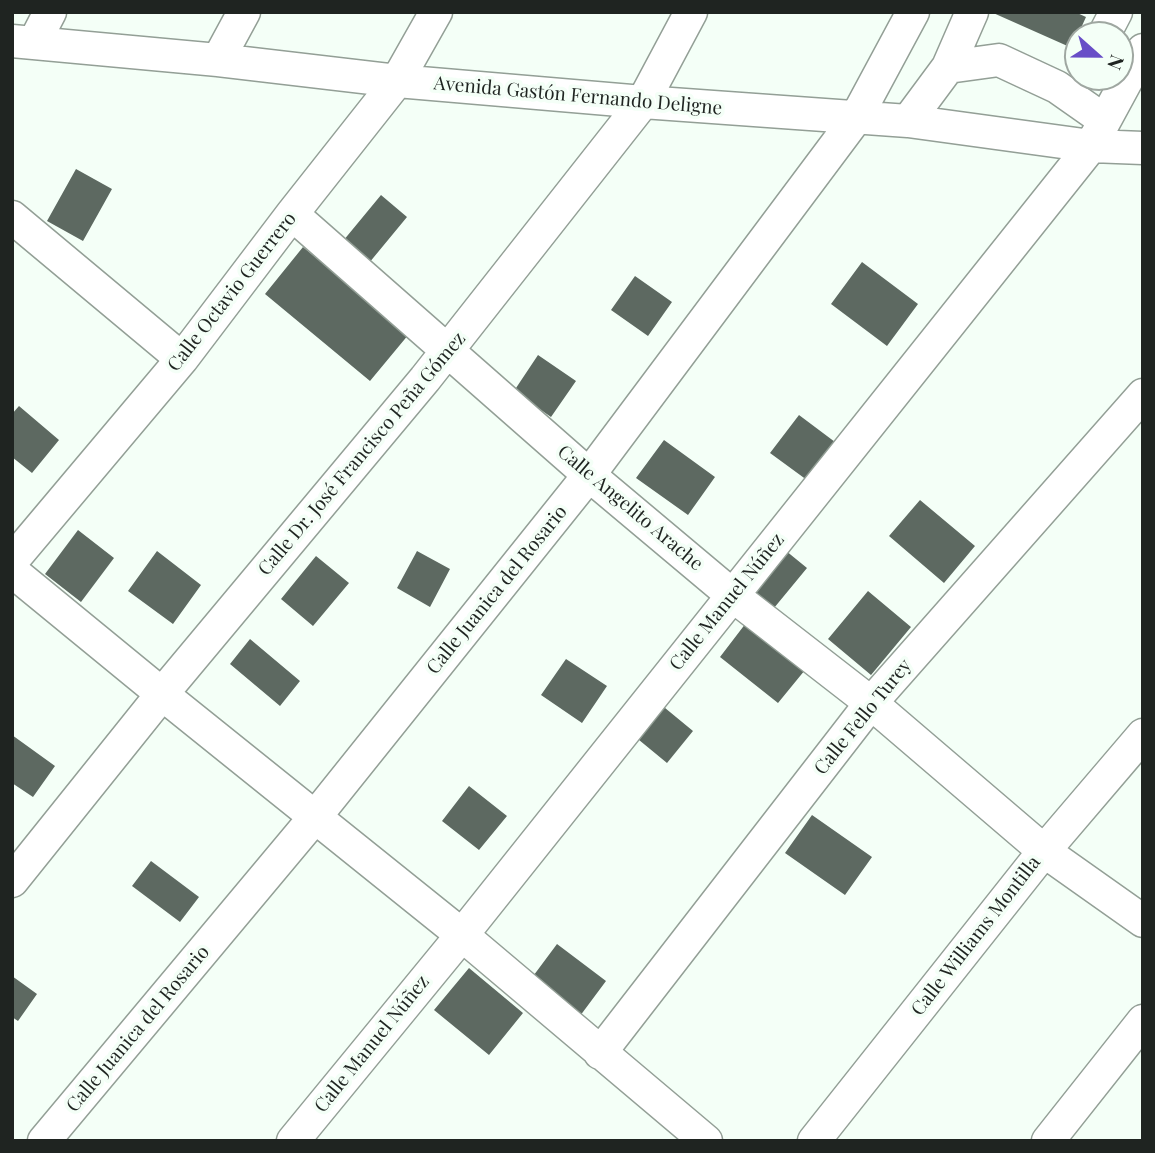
<!DOCTYPE html>
<html>
<head>
<meta charset="utf-8">
<style>
	body { margin:0 }
	#map { position:relative; width:1155px; height:1153px; overflow:hidden; background:#f4fff7; font-family:"Playfair Display",serif }
	canvas { display:block }
	.frame { position:absolute; inset:0; border:14px solid #1f2421; pointer-events:none }
	.north { position:absolute; left:1064px; top:21px; width:70px; height:70px; box-sizing:border-box; background:#f4fff7; border:2px solid #9fa7a1; border-radius:50%; rotate:111deg; font-size:19px; font-weight:700; line-height:28px; text-align:center; color:#1f2421 }
	.north::after { content:''; display:block; margin:auto; width:24px; height:32px; background:#684ec7; clip-path:polygon(50% 0,100% 100%,50% 72%,0 100%) }
</style>
</head>
<body>
<div id="map">
<canvas width="1155" height="1153"></canvas>
<div class="frame"></div>
<div class="north">N</div>
</div>
<script>
const ctx = document.querySelector('canvas').getContext('2d');
ctx.lineJoin = 'round';
function fill(path, color) { ctx.fillStyle = color; ctx.fill(path, 'evenodd'); }
const toPath = rows => new Path2D(rows.map(r => 'M' + r).join(''));
function stroke(path, color, width, dash) { ctx.strokeStyle = color; ctx.lineWidth = width; ctx.lineCap = dash ? 'butt' : 'round'; ctx.setLineDash(dash || []); ctx.stroke(path); }
function label(font, color, halo, rows, align = 'center') {
  ctx.font = font + ' "Playfair Display",serif'; ctx.lineWidth = 7; ctx.setLineDash([]); ctx.textBaseline = 'middle'; ctx.strokeStyle = halo; ctx.fillStyle = color; for (const [text, x, y, turn = 0] of rows) {
    ctx.save(); ctx.translate(x, y); ctx.rotate((+turn || 0) * Math.PI / 180); ctx.textAlign = isNaN(turn) ? turn : align; if (halo) ctx.strokeText(text, 0, 0); ctx.fillText(text, 0, 0); ctx.restore();
  }
}
fill(toPath([
	[991,12,1075,12,1086,17,1072,48],
	[76,169,112,189,83,241,47,221],
	[381,195,407,217,369,263,343,241],
	[303,247,409,334,370,381,265,294],
	[862,262,918,304,887,346,831,304],
	[635,276,672,302,648,336,611,310],
	[538,355,576,381,551,417,514,391],
	[19,406,59,440,32,473,12,457,12,414],
	[799,415,839,445,811,483,770,453],
	[664,440,715,477,688,515,636,478],
	[920,500,975,546,944,583,889,536],
	[78,530,114,558,81,602,45,574],
	[780,546,807,568,774,608,747,586],
	[157,551,201,585,173,624,128,591],
	[417,551,450,569,430,607,397,588],
	[316,556,349,583,313,626,281,599],
	[868,591,911,627,871,675,828,639],
	[746,623,805,670,778,703,720,657],
	[250,639,300,681,280,706,230,664],
	[566,659,607,686,582,723,541,695],
	[659,703,693,731,667,763,633,735],
	[12,735,55,766,33,797,12,783],
	[469,786,507,816,479,850,442,821],
	[812,815,872,857,845,895,785,853],
	[151,861,199,897,180,922,132,886],
	[557,944,606,981,577,1020,528,983],
	[469,968,523,1013,489,1055,434,1010],
	[12,976,37,994,18,1021,12,1017]
]), '#5d6961');
const minor = toPath([
	[1104,35,1116,12],
	[12,41,218,60,397,81,643,102,908,121,1091,146,1143,148],
	[34,43,50,12],
	[218,60,244,12],
	[948,67,972,12],
	[908,121,948,67,999,60,1057,87,1104,120],
	[292,214,589,475,732,595,871,703,1044,851,1143,921],
	[12,217,182,359],
	[12,561,182,359,292,214,397,81,436,12],
	[12,571,162,694,462,935,706,1141],
	[12,881,162,694,425,379,643,102,691,12],
	[600,1053,871,703,1143,395],
	[44,1141,315,817,589,475,856,118,913,12],
	[293,1141,462,935,1091,146,1143,50],
	[814,1141,1044,851,1143,735],
	[1048,1141,1143,1021]
]);
stroke(minor, '#939f96', 35);
stroke(minor, '#fff', 32);
label('19px', '#1f2421', '#f4fff7', [
	["Avenida Gastón Fernando Deligne",578,96,5],
	["Calle Octavio Guerrero",232,292,-52],
	["Calle Dr. José Francisco Peña Gómez",362,454,-50],
	["Calle Angelito Arache",630,508,40],
	["Calle Juanica del Rosario",497,590,-51],
	["Calle Manuel Núñez",727,602,-51],
	["Calle Fello Turey",863,717,-51],
	["Calle Williams Montilla",976,936,-52],
	["Calle Juanica del Rosario",138,1029,-50],
	["Calle Manuel Núñez",372,1044,-51]
]);
</script>
</body>
</html>
